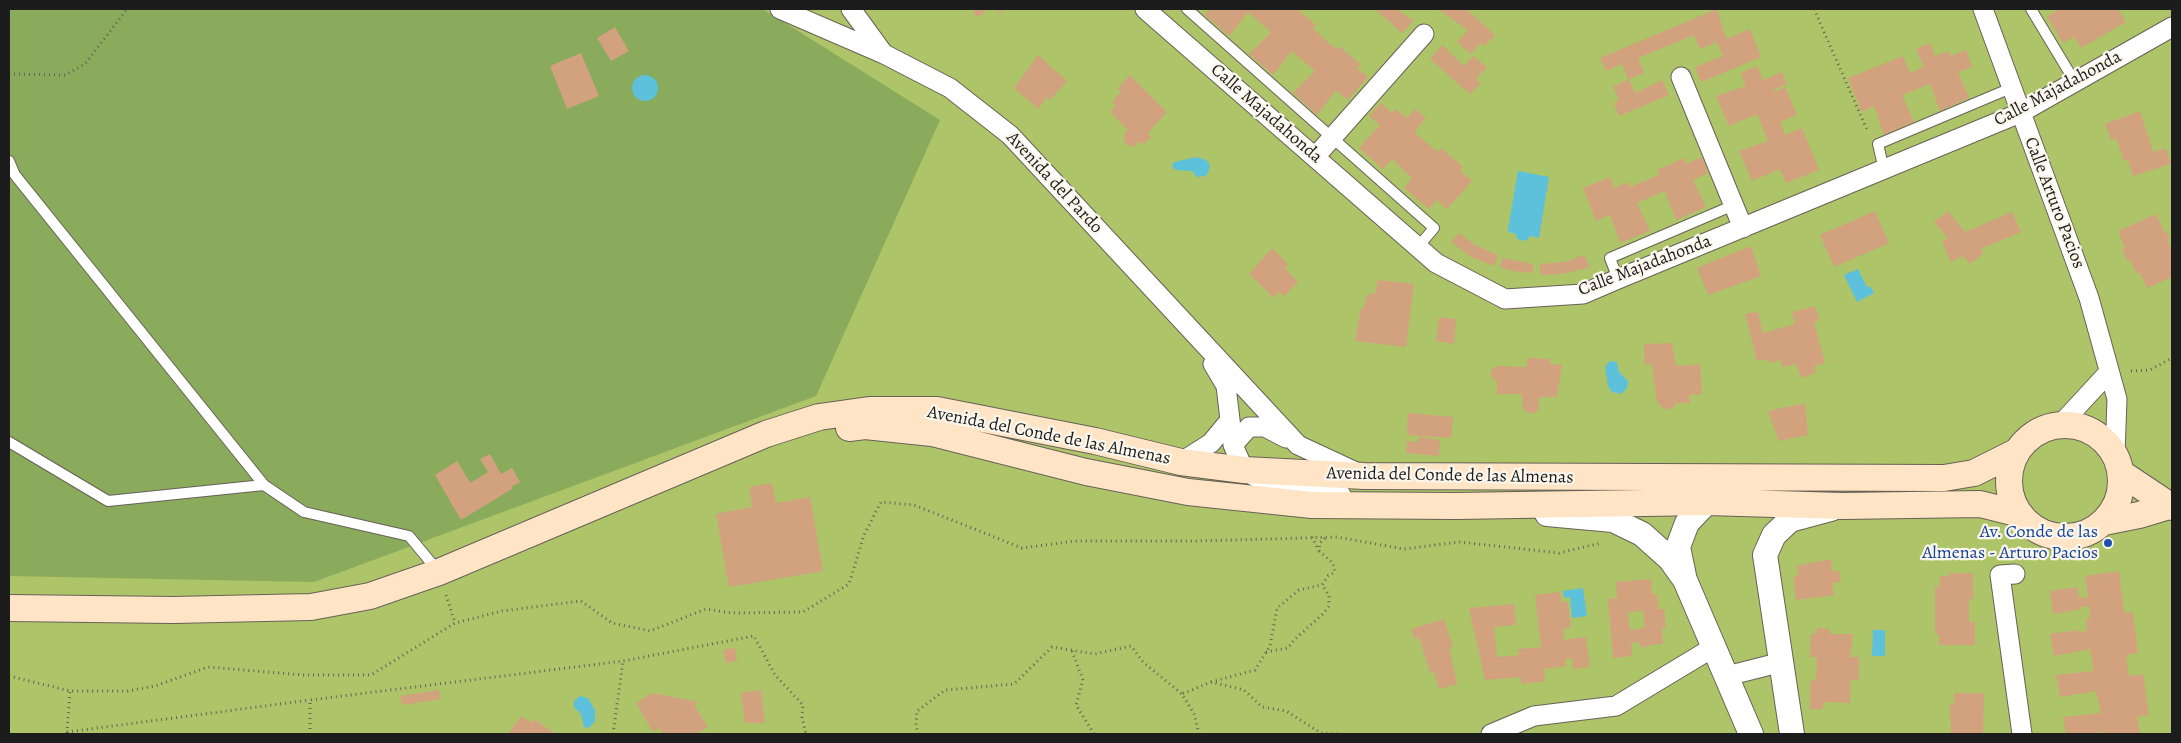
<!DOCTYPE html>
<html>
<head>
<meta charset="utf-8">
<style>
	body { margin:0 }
	#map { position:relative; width:2181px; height:743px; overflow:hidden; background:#f4e2c7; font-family:Alegreya,serif }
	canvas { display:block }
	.frame { position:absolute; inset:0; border:10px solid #1c1c1c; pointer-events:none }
</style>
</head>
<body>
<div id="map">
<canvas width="2181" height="743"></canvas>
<div class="frame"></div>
</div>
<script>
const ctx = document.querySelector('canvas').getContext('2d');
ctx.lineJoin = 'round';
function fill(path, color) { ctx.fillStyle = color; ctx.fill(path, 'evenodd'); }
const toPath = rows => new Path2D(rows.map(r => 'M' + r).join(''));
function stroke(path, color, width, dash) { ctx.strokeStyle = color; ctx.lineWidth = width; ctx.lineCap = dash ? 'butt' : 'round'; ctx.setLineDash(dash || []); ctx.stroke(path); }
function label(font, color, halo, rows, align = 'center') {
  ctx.font = font + ' Alegreya,serif'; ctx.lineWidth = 4.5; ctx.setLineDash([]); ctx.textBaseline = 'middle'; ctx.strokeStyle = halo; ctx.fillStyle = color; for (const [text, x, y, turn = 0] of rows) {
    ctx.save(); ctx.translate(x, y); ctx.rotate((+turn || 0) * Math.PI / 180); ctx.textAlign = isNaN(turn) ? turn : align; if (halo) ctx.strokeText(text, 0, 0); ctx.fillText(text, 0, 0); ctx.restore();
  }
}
fill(toPath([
	[9,9,2172,9,2172,734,9,734]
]), '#aec468');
fill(toPath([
	[9,9,763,9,940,120,816,396,314,582,9,576]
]), '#8aaa5c');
fill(toPath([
	'632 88a13 13 0 1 1 26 0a13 13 0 1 1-26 0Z',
	[1197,157,1206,160,1210,165,1208,173,1205,176,1197,177,1192,171,1176,170,1172,167,1174,162],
	[1518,171,1549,177,1539,238,1531,236,1525,241,1517,239,1516,234,1508,232,1508,229],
	[1858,269,1867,287,1871,287,1874,293,1857,302,1844,275],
	[1610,361,1617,362,1619,372,1628,381,1627,388,1621,394,1612,392,1608,386,1605,367],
	[1583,588,1587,616,1572,618,1570,597,1564,598,1563,591],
	[1873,630,1885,630,1885,656,1872,656],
	[580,696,588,698,595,710,595,721,589,728,584,727,581,714,574,707,574,701]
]), '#5dc1db');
fill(toPath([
	[974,9,988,9,979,17,974,14],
	[992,9,1003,9,1001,13],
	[1210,9,1297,9,1316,25,1313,28,1323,38,1336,49,1339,46,1360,64,1357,68,1368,77,1348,100,1336,90,1317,115,1293,93,1315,71,1292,51,1273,75,1249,54,1271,32,1248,12,1229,36,1205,15],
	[1375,9,1397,9,1413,21,1402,33],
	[1438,9,1466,9,1495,35,1485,46,1481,43,1471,54,1457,42,1468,30],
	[1717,9,1726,39,1750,29,1761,57,1701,82,1695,67,1723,56,1717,42,1700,49,1694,35,1638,58,1644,73,1629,79,1635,93,1662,80,1669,95,1619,116,1614,103,1619,100,1613,86,1628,80,1622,64,1606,71,1600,58],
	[2058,9,2118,9,2126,22,2081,48,2074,37,2063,43,2047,17],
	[615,27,629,51,611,61,597,38],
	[1930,43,1935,56,1949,51,1951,56,1966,50,1972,67,1958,72,1969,98,1940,111,1930,84,1902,95,1914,122,1884,135,1874,106,1862,112,1848,78,1903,56,1910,73,1924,67,1916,49],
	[1442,45,1464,66,1473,56,1487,67,1476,79,1481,83,1470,94,1430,59],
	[581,53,599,96,567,109,550,66],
	[1038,55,1067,81,1050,100,1047,97,1038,109,1014,88],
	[1757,66,1763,80,1782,72,1787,84,1773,90,1774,92,1785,87,1797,115,1780,122,1785,135,1802,128,1819,170,1786,183,1780,169,1752,181,1739,151,1768,141,1760,120,1757,114,1729,126,1716,96,1746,86,1741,73],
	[1130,75,1167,112,1148,133,1151,137,1144,144,1140,142,1133,147,1127,145,1124,141,1124,135,1128,130,1110,112,1116,105,1112,102,1121,92,1117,89],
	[1381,103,1392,113,1396,109,1407,118,1415,109,1426,118,1414,132,1438,152,1441,148,1463,167,1460,171,1472,181,1447,209,1437,200,1429,209,1404,188,1412,178,1392,159,1383,169,1359,148,1380,125,1369,116],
	[2140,111,2153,152,2166,148,2171,164,2133,176,2128,160,2124,161,2116,138,2111,140,2105,124],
	[1702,157,1708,173,1693,180,1706,207,1676,220,1665,191,1637,203,1650,231,1620,243,1610,215,1596,221,1583,188,1610,177,1614,188,1628,182,1630,187,1659,175,1657,170,1684,158,1686,164],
	[1875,211,1889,243,1834,267,1820,235],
	[1948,211,1965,232,2012,212,2021,232,1980,249,1984,253,1970,264,1963,256,1951,262,1942,241,1948,238,1934,222],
	[2156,214,2164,231,2170,237,2168,241,2172,251,2172,277,2147,288,2140,273,2137,274,2130,260,2127,261,2122,249,2125,248,2118,231],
	[1459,233,1475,245,1498,255,1494,266,1471,257,1451,242],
	[1751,246,1761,276,1708,295,1697,268],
	[1272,248,1288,264,1285,268,1298,282,1285,296,1279,292,1274,298,1249,274],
	[1584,255,1590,267,1562,274,1540,275,1540,264,1565,262],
	[1502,258,1533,264,1533,273,1513,271,1500,267],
	[1378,280,1414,284,1406,347,1355,341,1361,309,1363,309,1368,294,1375,294],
	[1815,306,1819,321,1814,322,1825,363,1814,366,1816,373,1801,378,1796,364,1782,367,1781,360,1769,363,1767,359,1757,361,1745,314,1758,312,1763,333,1795,324,1792,312],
	[1439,317,1456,319,1454,344,1436,341],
	[1672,343,1676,366,1700,364,1702,394,1689,395,1690,403,1676,403,1674,407,1666,410,1657,403,1652,364,1645,365,1644,344],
	[1527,358,1550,359,1550,364,1562,365,1557,397,1539,397,1539,410,1531,414,1523,409,1522,394,1497,394,1497,382,1490,375,1492,369,1497,366,1527,367],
	[1805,403,1808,435,1779,441,1768,411],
	[1408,413,1453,417,1451,438,1407,435],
	[1419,437,1440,440,1439,456,1406,453,1407,441,1418,442],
	[490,454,501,474,512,468,520,482,511,487,512,489,461,520,435,475,457,461,470,483,488,472,480,459],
	[772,483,776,503,810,497,823,571,729,587,716,514,752,507,749,487],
	[1831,559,1832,571,1839,571,1841,582,1832,583,1834,595,1796,600,1793,577,1799,576,1797,566],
	[2119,571,2124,613,2133,612,2138,653,2126,655,2129,676,2143,674,2149,715,2137,717,2140,734,2104,734,2104,731,2094,734,2066,734,2063,717,2101,713,2096,691,2060,697,2056,675,2093,671,2092,660,2090,649,2054,656,2050,634,2078,630,2078,632,2087,631,2086,619,2090,618,2089,606,2081,607,2081,609,2053,614,2050,591,2077,587,2079,598,2088,597,2085,576],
	[1949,573,1973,573,1973,599,1969,599,1969,622,1975,622,1975,645,1939,645,1939,634,1935,634,1935,587,1939,587,1940,576,1949,576],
	[1651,579,1652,594,1657,594,1658,609,1664,609,1666,628,1662,628,1663,644,1650,645,1644,648,1640,646,1640,642,1631,643,1632,656,1613,658,1608,599,1617,598,1616,582],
	[1643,611,1645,628,1630,630,1628,612],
	[1560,592,1562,602,1568,602,1571,628,1563,629,1564,640,1586,637,1590,667,1573,669,1572,658,1565,659,1566,666,1544,669,1545,681,1521,684,1521,677,1485,680,1469,608,1514,604,1516,625,1494,627,1497,657,1519,655,1518,649,1541,647,1535,595],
	[1444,619,1453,647,1449,648,1457,684,1439,689,1434,672,1430,673,1419,637,1414,639,1411,629],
	[1817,628,1830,629,1830,634,1853,634,1850,657,1859,657,1859,680,1850,680,1850,703,1823,702,1823,709,1810,709,1810,681,1816,680,1817,657,1810,657,1811,634,1817,633],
	[735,648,737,661,726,663,723,650],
	[439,690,440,699,402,705,400,696],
	[761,690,765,723,745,723,741,693],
	[652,693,699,702,694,705,708,727,695,734,663,734,659,728,653,732,636,703],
	[1954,693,1984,693,1983,734,1951,734,1950,704,1954,704],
	[521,716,532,723,534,719,556,734,508,734]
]), '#d2a27e');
const service = toPath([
	[1187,9,1434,228,1418,247],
	[2031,9,2075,82],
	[9,161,15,175,264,485,304,512,409,536,438,571],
	[1884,170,1878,144,2011,88],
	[1618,279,1610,258,1734,205],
	[9,442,108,501,264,485]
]);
const minor = toPath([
	[780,9,884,54,950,88,1010,135,1298,445,1356,472],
	[851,9,883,53],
	[1145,9,1436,263,1505,299,1583,294,1618,279,2020,113,2172,27],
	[1983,9,2089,298,2117,399,2115,455],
	[1681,77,1743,228],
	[1315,157,1424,34],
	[1213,364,1226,386,1233,445,1244,470,1273,487,1341,495],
	[2061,424,2109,372],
	[1233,445,1249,427,1265,427,1286,438],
	[1181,462,1211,443,1230,420],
	[2015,574,2000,575,2022,734],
	[1727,676,1782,662],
	[1491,734,1534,716,1616,706,1714,647]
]);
const tertiary = toPath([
	[1547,514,1613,520,1642,534,1670,559,1685,580,1751,734],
	[1684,576,1678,547,1687,523,1707,502,1717,495],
	[1792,734,1765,555,1774,535,1790,520,1831,509]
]);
const secondary = toPath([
	'2009 481a56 56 0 1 1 112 0a56 56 0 1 1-112 0Z',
	[849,428,865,426,932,433,1086,472,1188,492,1312,505,1456,506,1707,502,1842,506,1980,504,2020,514],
	[2121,473,2172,507],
	[2104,522,2139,515,2169,506],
	[9,608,173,610,311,607,370,596,439,572,766,434,819,417,869,410,937,410,1095,441,1181,462,1244,470,1364,476,1944,478,1974,473,2016,452]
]);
stroke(service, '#686158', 12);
stroke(minor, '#686158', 21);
stroke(tertiary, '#686158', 26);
stroke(secondary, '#686158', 28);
stroke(toPath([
	[1814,9,1868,132],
	[9,74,65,75,85,64,127,9],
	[2131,371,2150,370,2172,358],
	[1312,537,1319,551],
	[446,595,455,623],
	[1072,651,1083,680,1076,705,1094,734],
	[1266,652,1288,648,1294,640,1324,613,1329,606,1329,595,1322,585],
	[9,676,70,691,128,691,155,686,208,667,303,675,371,675,455,623,502,611,581,601,612,623,650,631,706,609,732,613,803,612,849,584,864,535,881,502,914,505,1022,548,1075,541,1197,541,1337,537,1404,549,1460,542,1559,553,1601,543],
	[1211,682,1255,670,1270,646,1277,608,1299,590,1322,585,1328,576,1335,572,1333,563,1319,551,1320,543,1326,537],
	[67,732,310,700],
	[67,733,70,691],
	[310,734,310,700,623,661,754,636,775,675,803,705,802,717,806,734],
	[613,734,623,661],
	[919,734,916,727,917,711,945,690,1014,684,1052,647,1095,654,1131,646,1143,662,1182,694],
	[1199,734,1194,714,1182,694,1211,682,1244,690,1262,707,1286,711,1321,733,1337,734]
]), '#686158', 3, [1, 4]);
stroke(service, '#fff', 10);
stroke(minor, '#fff', 19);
stroke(tertiary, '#fff', 24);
stroke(secondary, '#ffe4c6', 26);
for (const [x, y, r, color] of [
	[2108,543,5,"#1a4fb4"]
]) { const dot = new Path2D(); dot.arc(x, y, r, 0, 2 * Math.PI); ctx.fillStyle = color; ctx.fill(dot); stroke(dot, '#fbf7ec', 2); }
label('18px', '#1c1c1c', '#fbf7ec', [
	["Calle Majadahonda",2058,89,-28],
	["Calle Majadahonda",1266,114,41],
	["Avenida del Pardo",1054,183,47],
	["Calle Arturo Pacios",2054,203,69],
	["Calle Majadahonda",1645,266,-21],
	["Avenida del Conde de las Almenas",1049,436,11],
	["Avenida del Conde de las Almenas",1450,476,1]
]);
label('18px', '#164399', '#fbf7ec', [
	["Av. Conde de las",2098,533],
	["Almenas - Arturo Pacios",2098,554]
], 'right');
</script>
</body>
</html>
